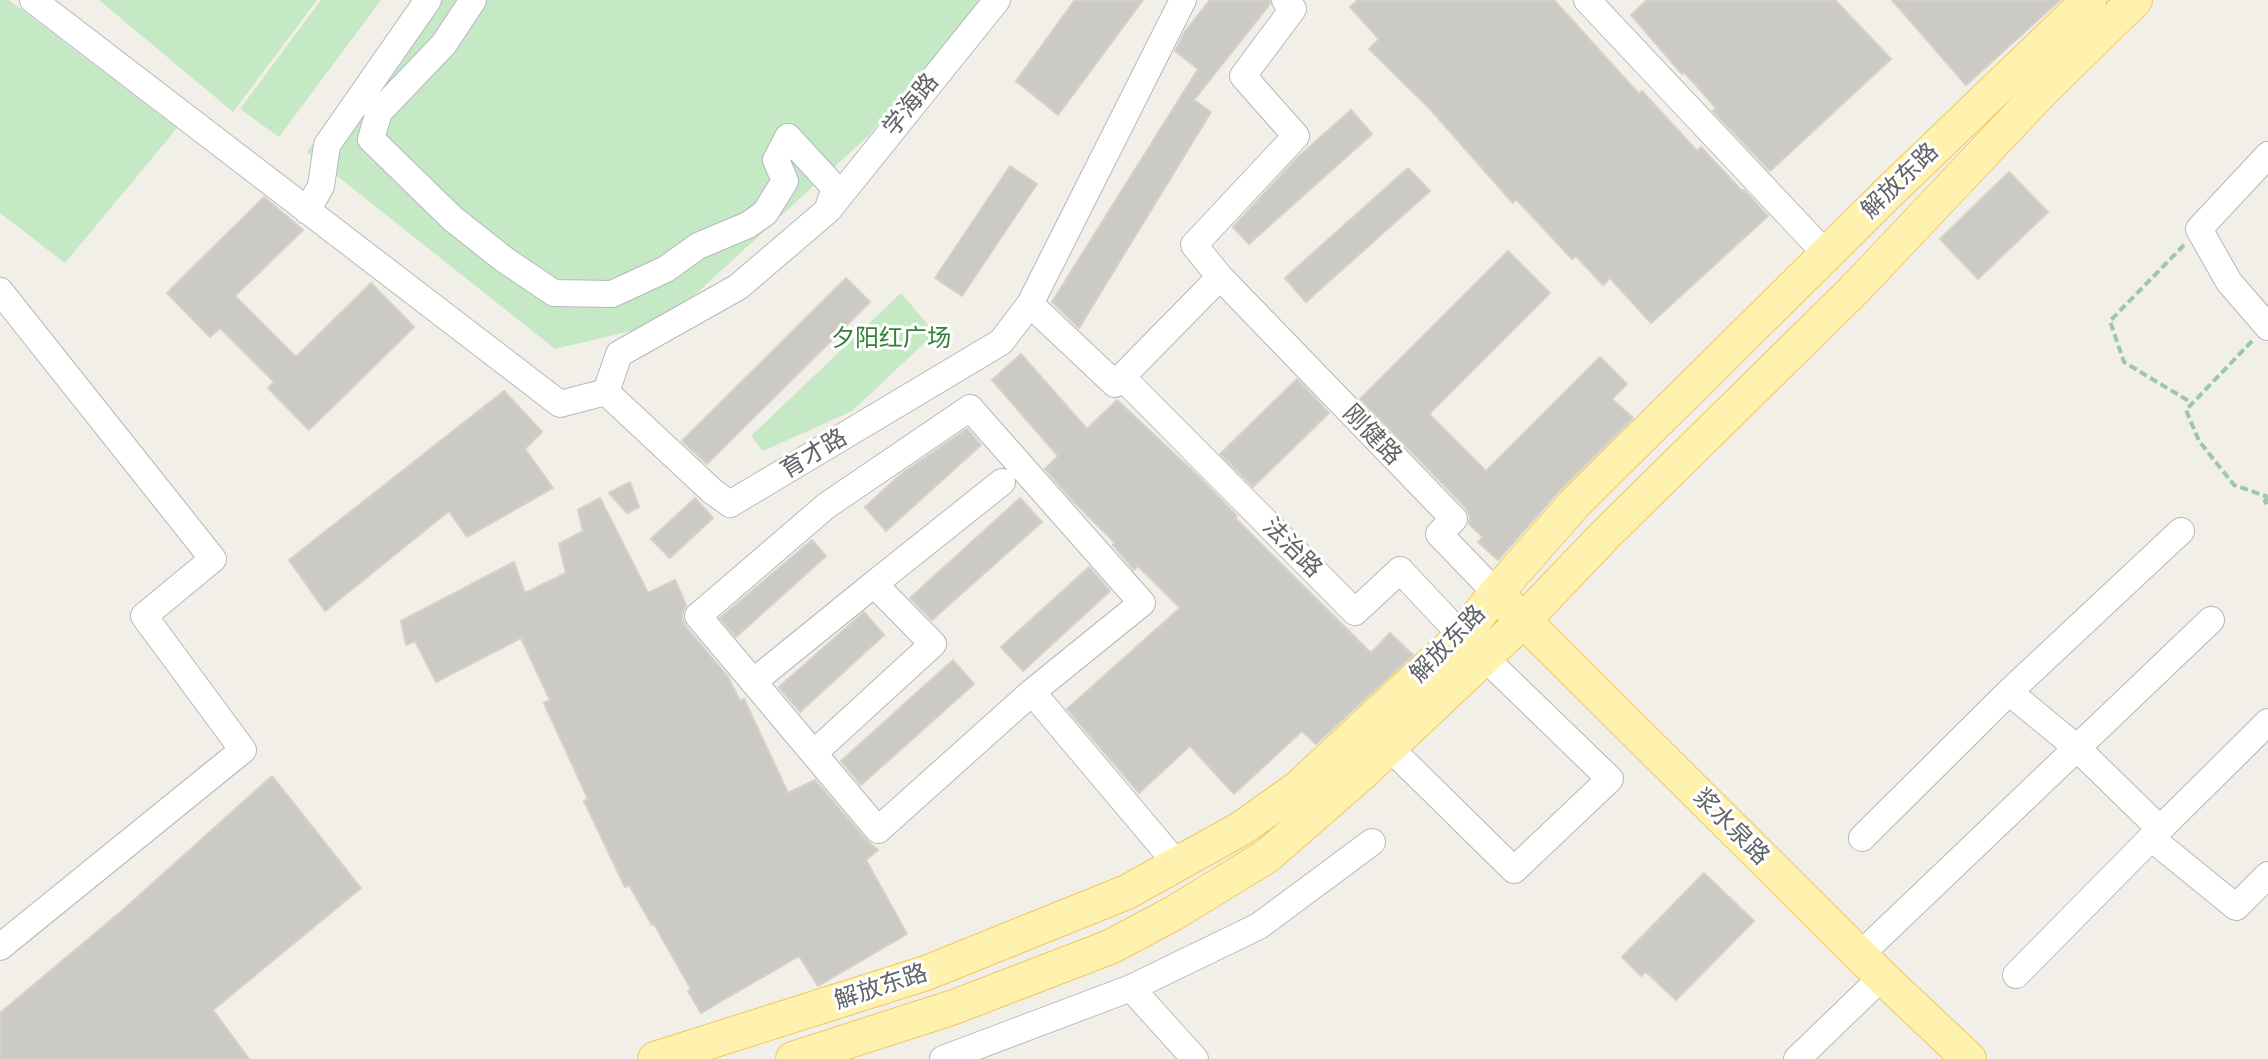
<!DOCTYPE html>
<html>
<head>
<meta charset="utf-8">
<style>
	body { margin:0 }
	canvas { display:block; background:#f1efe8 }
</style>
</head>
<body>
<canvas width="2268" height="1059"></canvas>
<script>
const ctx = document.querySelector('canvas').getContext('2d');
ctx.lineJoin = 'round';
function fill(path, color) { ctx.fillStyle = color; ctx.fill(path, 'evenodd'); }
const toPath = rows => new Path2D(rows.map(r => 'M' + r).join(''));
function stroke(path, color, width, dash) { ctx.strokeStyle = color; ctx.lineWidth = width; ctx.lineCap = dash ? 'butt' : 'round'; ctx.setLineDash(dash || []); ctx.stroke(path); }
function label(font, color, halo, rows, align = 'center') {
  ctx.font = font + ' Raleway,"Noto Sans SC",sans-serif'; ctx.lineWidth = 6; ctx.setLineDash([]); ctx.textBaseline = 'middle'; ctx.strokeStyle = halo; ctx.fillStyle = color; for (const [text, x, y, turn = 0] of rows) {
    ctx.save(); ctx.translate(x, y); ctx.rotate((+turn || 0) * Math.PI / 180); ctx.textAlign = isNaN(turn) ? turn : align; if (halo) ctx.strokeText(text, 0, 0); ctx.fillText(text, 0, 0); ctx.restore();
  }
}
fill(toPath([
	[0,0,9,0,177,128,65,263,0,213],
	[99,0,317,0,233,112],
	[321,0,381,0,279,137,240,109],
	[411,0,982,0,868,136,664,323,555,349,307,152],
	[901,293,935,333,852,411,763,451,751,436]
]), '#c5e8c5');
const building = toPath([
	[1075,0,1143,0,1058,115,1016,81,1075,0],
	[1210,0,1269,0,1270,4,1194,100,1211,112,1079,328,1052,302,1198,69,1175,51,1186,30,1210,0],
	[1358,0,1554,0,1639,94,1642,91,1697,151,1701,147,1742,191,1744,190,1768,216,1651,323,1610,278,1603,285,1576,256,1572,259,1516,199,1513,203,1429,108,1369,49,1379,39,1350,7,1358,0],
	[1647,0,1835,0,1891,59,1770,171,1713,111,1716,108,1684,72,1682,74,1631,15,1647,0],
	[1892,0,2060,0,1966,85,1892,0],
	[1351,110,1372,134,1249,244,1233,227,1298,157,1351,110],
	[1010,166,1037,184,962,296,935,278,1010,166],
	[1408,168,1430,191,1306,302,1285,278,1408,168],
	[2009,172,2048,212,1978,279,1940,239,2009,172],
	[264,197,303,230,235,296,296,357,371,283,414,327,309,430,268,388,274,382,220,328,210,337,167,293,264,197],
	[1508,251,1550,293,1429,414,1486,471,1600,357,1627,384,1612,399,1633,418,1561,489,1498,560,1478,542,1483,537,1469,524,1470,516,1466,508,1360,399,1508,251],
	[846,278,870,302,707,464,682,441,846,278],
	[1021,354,1087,429,1117,400,1198,476,1237,516,1235,518,1371,653,1390,633,1413,655,1316,744,1302,731,1234,794,1190,746,1139,793,1067,709,1180,608,1138,566,1134,570,1113,545,1115,543,1075,503,1045,469,1058,456,992,380,1021,354],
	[1297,379,1329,413,1253,487,1220,454,1297,379],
	[504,391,542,432,525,449,553,488,467,537,449,511,325,611,289,560,504,391],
	[967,429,981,445,886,531,865,507,901,474,967,429],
	[630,482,639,507,627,513,609,493,630,482],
	[600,498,648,593,675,580,686,605,683,611,682,618,685,626,728,677,740,701,744,699,788,793,815,780,866,840,878,850,866,860,907,934,818,986,799,956,701,1013,688,991,691,989,654,924,652,925,629,885,625,887,584,801,588,799,544,703,550,700,521,638,436,682,415,641,406,645,401,621,514,562,525,593,566,573,559,544,583,531,578,510,600,498],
	[695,498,713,518,670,558,651,539,695,498],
	[1020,498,1042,522,932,620,910,598,1020,498],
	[812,540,826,556,736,637,720,618,812,540],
	[1089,567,1110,591,1023,671,1001,647,1089,567],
	[864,612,884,635,800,712,779,687,864,612],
	[953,660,974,684,861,785,841,761,953,660],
	[272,776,361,888,213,1010,249,1059,0,1059,0,1013,124,909,272,776],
	[1704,873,1754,921,1676,1000,1646,972,1641,976,1622,957,1704,873]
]);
fill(building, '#cccac5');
stroke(building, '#d6d1c6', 2);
const minor = toPath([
	[33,0,560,404,606,392,619,354,738,287,827,211,835,188,788,137,776,160,785,181,765,213,748,225,698,246,666,269,612,294,554,293,505,260,453,219,371,139,379,112,444,44,473,0],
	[1285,0,1293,9,1243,76,1296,136,1194,245,1220,277,1454,519,1439,534,1496,593],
	[1587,0,1826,254],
	[2268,155,2199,229,2229,282,2268,327],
	[829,209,997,0],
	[307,211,321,186,327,145,428,0],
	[0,291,213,559,144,616,243,750,0,947],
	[1030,304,1183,0],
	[1122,377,1355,612,1400,570,1462,636],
	[606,392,712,491,730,504,1001,342,1030,304,1115,384,1220,277],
	[970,408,1142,603,1032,692,878,830,698,616,826,506,970,408],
	[2181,531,2009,692,2077,748,2160,829,2268,722],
	[753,682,874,584],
	[1032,692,1177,864],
	[1390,748,1514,870,1610,779,1485,658],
	[814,753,933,644,874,584,1002,482],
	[1862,838,2009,692],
	[2151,838,2236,907,2268,875],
	[1860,955,2211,620],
	[2016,975,2160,829],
	[1131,988,1259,926,1372,842],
	[943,1059,1131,988,1195,1059],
	[1797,1059,1882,977]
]);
const major = toPath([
	[1507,604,1882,977,1969,1059],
	[655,1059,926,973,1127,892,1242,828,1298,788,1462,636,1496,593,1575,503,1887,194,2089,0],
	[793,1059,954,1007,1110,947,1174,913,1267,856,1361,774,1523,621,1605,535,1854,290,2042,91,2135,0]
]);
stroke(minor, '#b5b8bc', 28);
stroke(major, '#f2c960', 36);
stroke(toPath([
	[2184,245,2110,321,2124,362,2192,403],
	[2252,341,2186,410,2199,441,2234,485,2268,497],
	[2268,498,2265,501,2268,507]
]), '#9cc7a9', 4, [8, 4]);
stroke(minor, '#fff', 26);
stroke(major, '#fff2af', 34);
label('24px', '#5f6368', '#fff', [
	["学海路",911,105,-51],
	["解放东路",1900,181,-44],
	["刚健路",1372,435,46],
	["育才路",814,454,-31],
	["法治路",1292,548,45],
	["解放东路",1448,644,-46],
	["浆水泉路",1731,827,45],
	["解放东路",881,987,-18]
]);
label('24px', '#348238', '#fff', [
	["夕阳红广场",891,339]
]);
</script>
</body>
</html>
